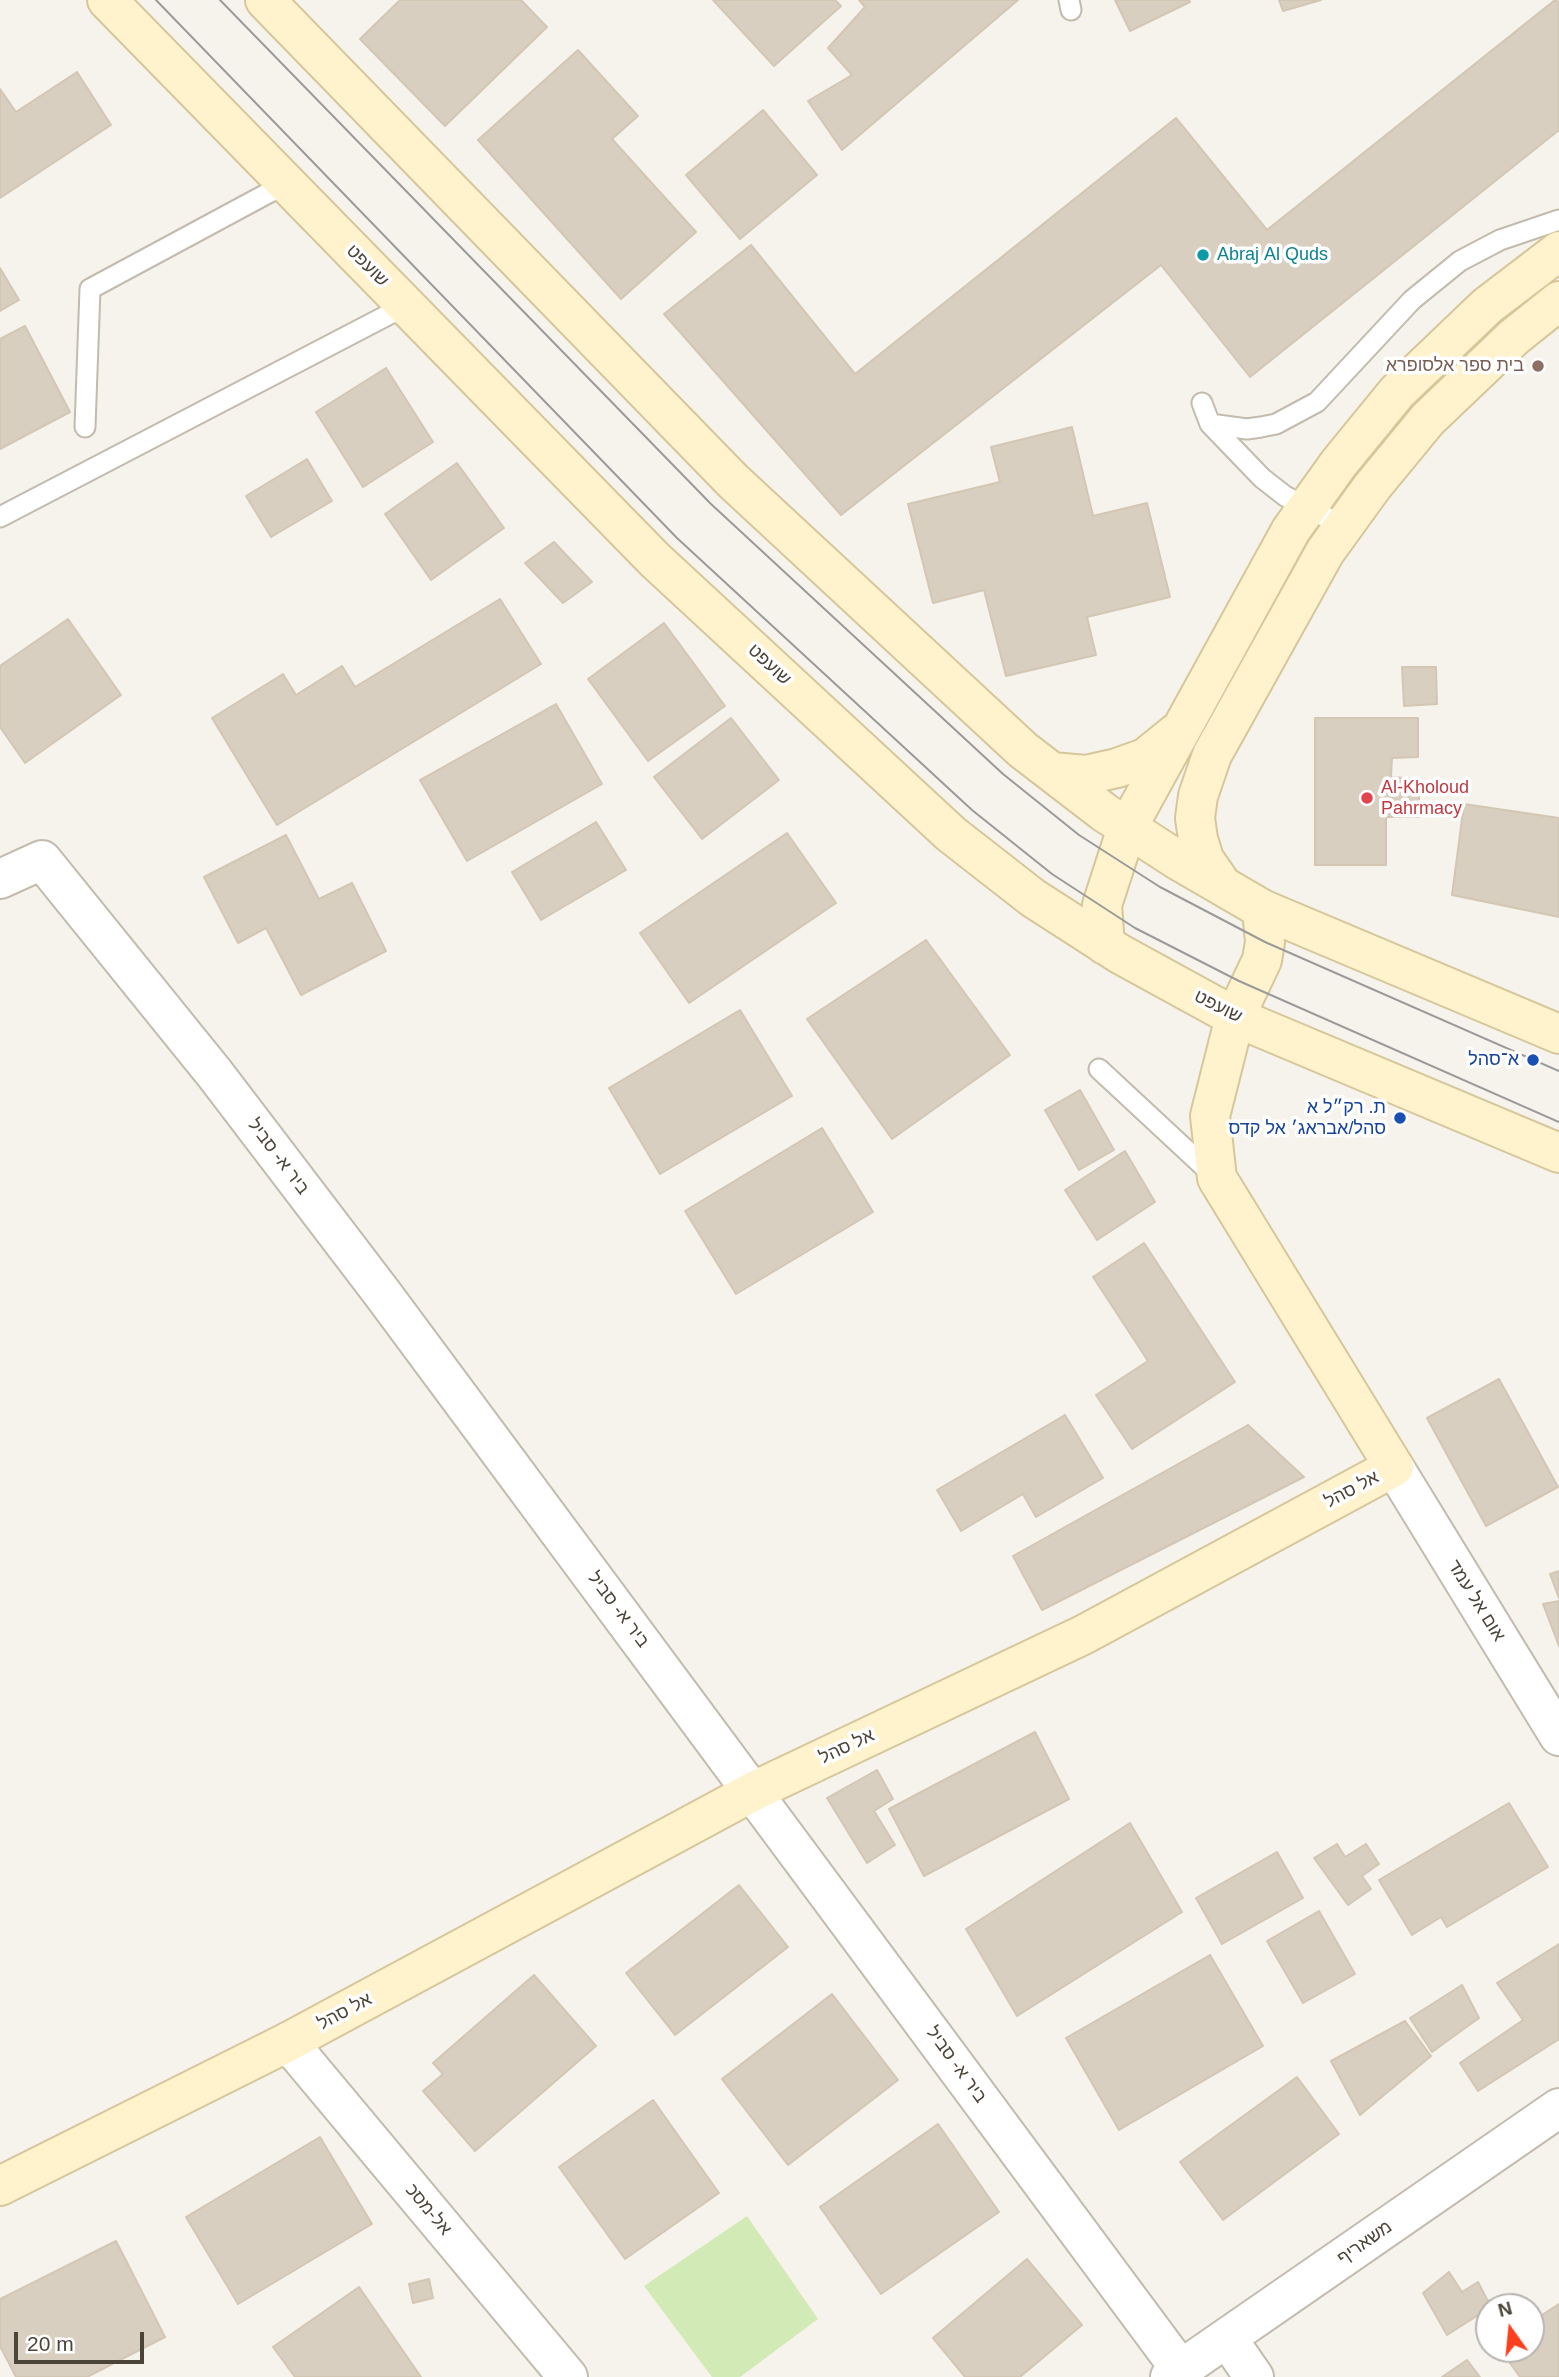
<!DOCTYPE html>
<html>
<head>
<meta charset="utf-8">
<style>
	body { margin:0 }
	#map { position:relative; width:1559px; height:2377px; overflow:hidden; background:#f6f3ec; font-family:Helvetica,sans-serif }
	canvas { display:block }
	.north { position:absolute; left:1475px; top:2293px; width:70px; height:70px; box-sizing:border-box; background:#fff; border:2px solid #b7b4b0; border-radius:50%; rotate:345deg; font-size:19px; font-weight:700; line-height:28px; text-align:center; color:#4b4439 }
	.north::after { content:''; display:block; margin:auto; width:24px; height:32px; background:#fc3f1d; clip-path:polygon(50% 0,100% 100%,50% 72%,0 100%) }
	.scale { position:absolute; left:14px; top:2332px; width:130px; height:32px; box-sizing:border-box; border:4px solid #4b4439; border-top:0; padding-left:9px; font-size:21px; line-height:24px; white-space:nowrap; color:#4b4439; -webkit-text-stroke:5px #fff; paint-order:stroke }
</style>
</head>
<body>
<div id="map">
<canvas width="1559" height="2377"></canvas>
<div class="north">N</div>
<div class="scale">20 m</div>
</div>
<script>
const ctx = document.querySelector('canvas').getContext('2d');
ctx.lineJoin = 'round';
function fill(path, color) { ctx.fillStyle = color; ctx.fill(path, 'evenodd'); }
const toPath = rows => new Path2D(rows.map(r => 'M' + r).join(''));
function stroke(path, color, width, dash) { ctx.strokeStyle = color; ctx.lineWidth = width; ctx.lineCap = dash ? 'butt' : 'round'; ctx.setLineDash(dash || []); ctx.stroke(path); }
function label(font, color, halo, rows, align = 'center') {
  ctx.font = font + ' Helvetica,Heebo,sans-serif'; ctx.lineWidth = 7; ctx.setLineDash([]); ctx.textBaseline = 'middle'; ctx.strokeStyle = halo; ctx.fillStyle = color; for (const [text, x, y, turn = 0] of rows) {
    ctx.save(); ctx.translate(x, y); ctx.rotate((+turn || 0) * Math.PI / 180); ctx.textAlign = isNaN(turn) ? turn : align; if (halo) ctx.strokeText(text, 0, 0); ctx.fillText(text, 0, 0); ctx.restore();
  }
}
fill(toPath([
	[747,2216,818,2319,740,2377,712,2377,644,2286]
]), '#d2eab5');
const building = toPath([
	[400,0,521,0,547,27,445,126,360,39,400,0],
	[713,0,835,0,841,6,774,66,713,0],
	[859,0,1018,0,842,150,808,101,852,75,828,48,865,7,859,0],
	[1115,0,1189,0,1190,2,1130,31,1115,0],
	[1279,0,1321,0,1283,11,1279,0],
	[1555,0,1559,2,1559,130,1250,377,1161,265,841,515,664,314,751,245,855,374,1176,118,1267,230,1555,0],
	[578,50,638,116,612,139,696,232,621,299,478,140,578,50],
	[77,72,111,125,0,198,0,89,16,112,77,72],
	[763,110,817,175,740,239,686,175,763,110],
	[0,268,19,300,0,311,0,268],
	[25,326,70,412,0,449,0,339,25,326],
	[386,368,433,442,363,487,316,412,386,368],
	[1072,427,1093,516,1147,503,1170,597,1087,617,1096,655,1006,676,984,590,933,603,908,504,1000,482,991,447,1072,427],
	[307,459,332,501,271,537,246,496,307,459],
	[457,463,504,528,431,580,385,514,457,463],
	[554,542,592,582,563,603,525,563,554,542],
	[500,599,541,664,277,825,212,718,283,674,296,695,342,666,355,687,500,599],
	[68,619,121,695,25,763,0,727,0,666,68,619],
	[664,623,725,706,648,761,588,679,664,623],
	[1402,667,1436,667,1437,704,1404,706,1402,667],
	[556,704,602,784,467,861,420,780,556,704],
	[731,718,779,780,702,839,654,777,731,718],
	[1315,718,1418,718,1418,757,1392,758,1391,777,1419,779,1419,817,1386,817,1386,865,1315,865,1315,718],
	[1464,804,1559,818,1559,917,1452,895,1464,804],
	[596,822,626,870,541,920,512,872,596,822],
	[787,833,836,903,689,1003,640,933,787,833],
	[286,835,319,899,352,883,386,951,301,995,266,928,238,943,204,877,286,835],
	[926,940,1010,1055,892,1139,807,1019,926,940],
	[740,1010,792,1096,660,1174,609,1088,740,1010],
	[1080,1090,1114,1150,1079,1170,1045,1110,1080,1090],
	[822,1128,873,1212,736,1294,685,1211,822,1128],
	[1125,1151,1155,1202,1097,1240,1065,1190,1125,1151],
	[1144,1243,1235,1382,1132,1449,1096,1395,1148,1361,1093,1277,1144,1243],
	[1499,1379,1558,1487,1486,1526,1427,1418,1499,1379],
	[1065,1415,1103,1478,1036,1517,1023,1494,961,1531,937,1490,1065,1415],
	[1248,1425,1304,1477,1042,1610,1013,1556,1248,1425],
	[1559,1571,1559,1598,1550,1574,1559,1571],
	[1559,1601,1559,1646,1543,1604,1559,1601],
	[1035,1732,1069,1799,924,1876,889,1809,1035,1732],
	[877,1770,893,1799,874,1811,895,1845,867,1863,827,1798,877,1770],
	[1509,1803,1548,1867,1447,1927,1441,1917,1412,1935,1379,1880,1509,1803],
	[1130,1823,1182,1912,1017,2016,966,1929,1130,1823],
	[1337,1844,1345,1857,1366,1844,1379,1864,1362,1876,1371,1889,1348,1905,1314,1858,1337,1844],
	[1277,1852,1303,1898,1222,1944,1196,1898,1277,1852],
	[739,1885,788,1947,675,2035,626,1973,739,1885],
	[1319,1911,1355,1974,1303,2003,1267,1941,1319,1911],
	[1559,1944,1559,2039,1478,2091,1460,2063,1523,2020,1497,1983,1559,1944],
	[1210,1955,1263,2046,1119,2130,1066,2038,1210,1955],
	[534,1975,596,2046,475,2151,423,2091,443,2074,433,2063,534,1975],
	[1462,1985,1479,2018,1432,2052,1410,2018,1462,1985],
	[832,1994,898,2080,788,2165,722,2079,832,1994],
	[1405,2021,1431,2056,1360,2115,1331,2061,1405,2021],
	[1297,2077,1339,2134,1223,2220,1180,2162,1297,2077],
	[653,2100,719,2193,625,2259,559,2167,653,2100],
	[938,2124,999,2212,881,2294,820,2207,938,2124],
	[320,2137,372,2224,238,2304,186,2217,320,2137],
	[116,2241,165,2337,87,2377,16,2377,0,2346,0,2299,116,2241],
	[1027,2259,1082,2325,1020,2377,965,2377,933,2338,1027,2259],
	[1449,2272,1462,2292,1478,2282,1491,2307,1447,2335,1423,2293,1449,2272],
	[429,2279,433,2298,413,2303,409,2284,429,2279],
	[359,2287,421,2377,295,2377,273,2347,359,2287],
	[1559,2304,1559,2377,1520,2377,1500,2349,1531,2349,1531,2322,1559,2304],
	[1467,2360,1480,2377,1442,2377,1467,2360]
]);
fill(building, '#d8cfc1');
stroke(building, '#d3c7b4', 2);
const lane = toPath([
	[1069,0,1071,10],
	[1202,403,1210,424,1262,478,1285,496,1343,526],
	[1210,424,1247,429,1261,427,1276,424,1317,402,1412,300,1460,261,1500,240,1559,220],
	[85,427,90,289,285,184],
	[0,517,407,305],
	[1099,1069,1213,1175]
]);
const street = toPath([
	[0,879,42,860,215,1074,382,1293,1181,2370],
	[1394,1467,1559,1736],
	[288,2042,568,2377],
	[1227,2338,1254,2377],
	[1170,2377,1559,2108]
]);
const secondary = toPath([
	[107,0,655,560,951,834,1033,898,1120,954,1235,1017,1559,1153],
	[265,0,733,481,1023,750,1105,813,1176,859,1262,909,1559,1034],
	[1052,772,1086,775,1117,768,1145,758,1176,733],
	[1222,885,1204,859,1198,839,1195,818,1198,796,1212,755,1325,552,1372,487,1428,419,1514,337,1559,301],
	[1105,945,1102,905,1127,828,1291,530,1339,463,1397,392,1487,306,1559,251],
	[0,2186,288,2042,754,1791,1083,1635,1394,1467,1217,1178,1210,1116,1235,1017,1262,960,1265,942,1262,909]
]);
stroke(lane, '#c2bbae', 23);
stroke(street, '#c2bbae', 42);
stroke(secondary, '#d6c79b', 42);
stroke(lane, '#fff', 19);
stroke(street, '#fff', 38);
stroke(secondary, '#fff3cd', 38);
stroke(toPath([
	[156,0,677,538,972,810,1052,874,1135,928,1239,981,1559,1122],
	[220,0,711,504,1003,774,1079,835,1160,887,1265,942,1559,1071]
]), '#9a9a9a', 2);
for (const [x, y, r, color] of [
	[1203,255,7,"#0f9aa8"],
	[1538,366,7,"#8d6e63"],
	[1367,798,7,"#e0444e"],
	[1533,1060,7,"#1a4fb4"],
	[1400,1118,7,"#1a4fb4"]
]) { const dot = new Path2D(); dot.arc(x, y, r, 0, 2 * Math.PI); ctx.fillStyle = color; ctx.fill(dot); stroke(dot, '#fff', 2.5); }
label('18px', '#0d838f', '#fff', [
	["Abraj Al Quds",1217,255]
], 'left');
label('18px', '#4b4439', '#fff', [
	["שועפט",367,266,45],
	["שועפט",769,665,43],
	["שועפט",1218,1007,27],
	["ביר א- סביל",278,1157,53],
	["אל סהל",1352,1490,-28],
	["אום אל עמד",1476,1601,58],
	["ביר א- סביל",618,1610,53],
	["אל סהל",847,1747,-25],
	["אל סהל",345,2012,-28],
	["ביר א- סביל",956,2065,54],
	["אל-מסכ",428,2210,50],
	["משאריף",1365,2243,-35]
]);
label('18px', '#785e54', '#fff', [
	["בית ספר אלסופרא",1524,366]
], 'right');
label('18px', '#be3a42', '#fff', [
	["Al-Kholoud",1381,788],
	["Pahrmacy",1381,809]
], 'left');
label('18px', '#164399', '#fff', [
	["א־סהל",1519,1060],
	["ת. רק״ל א",1386,1108],
	["סהל/אבראג׳ אל קדס",1386,1129]
], 'right');
</script>
</body>
</html>
